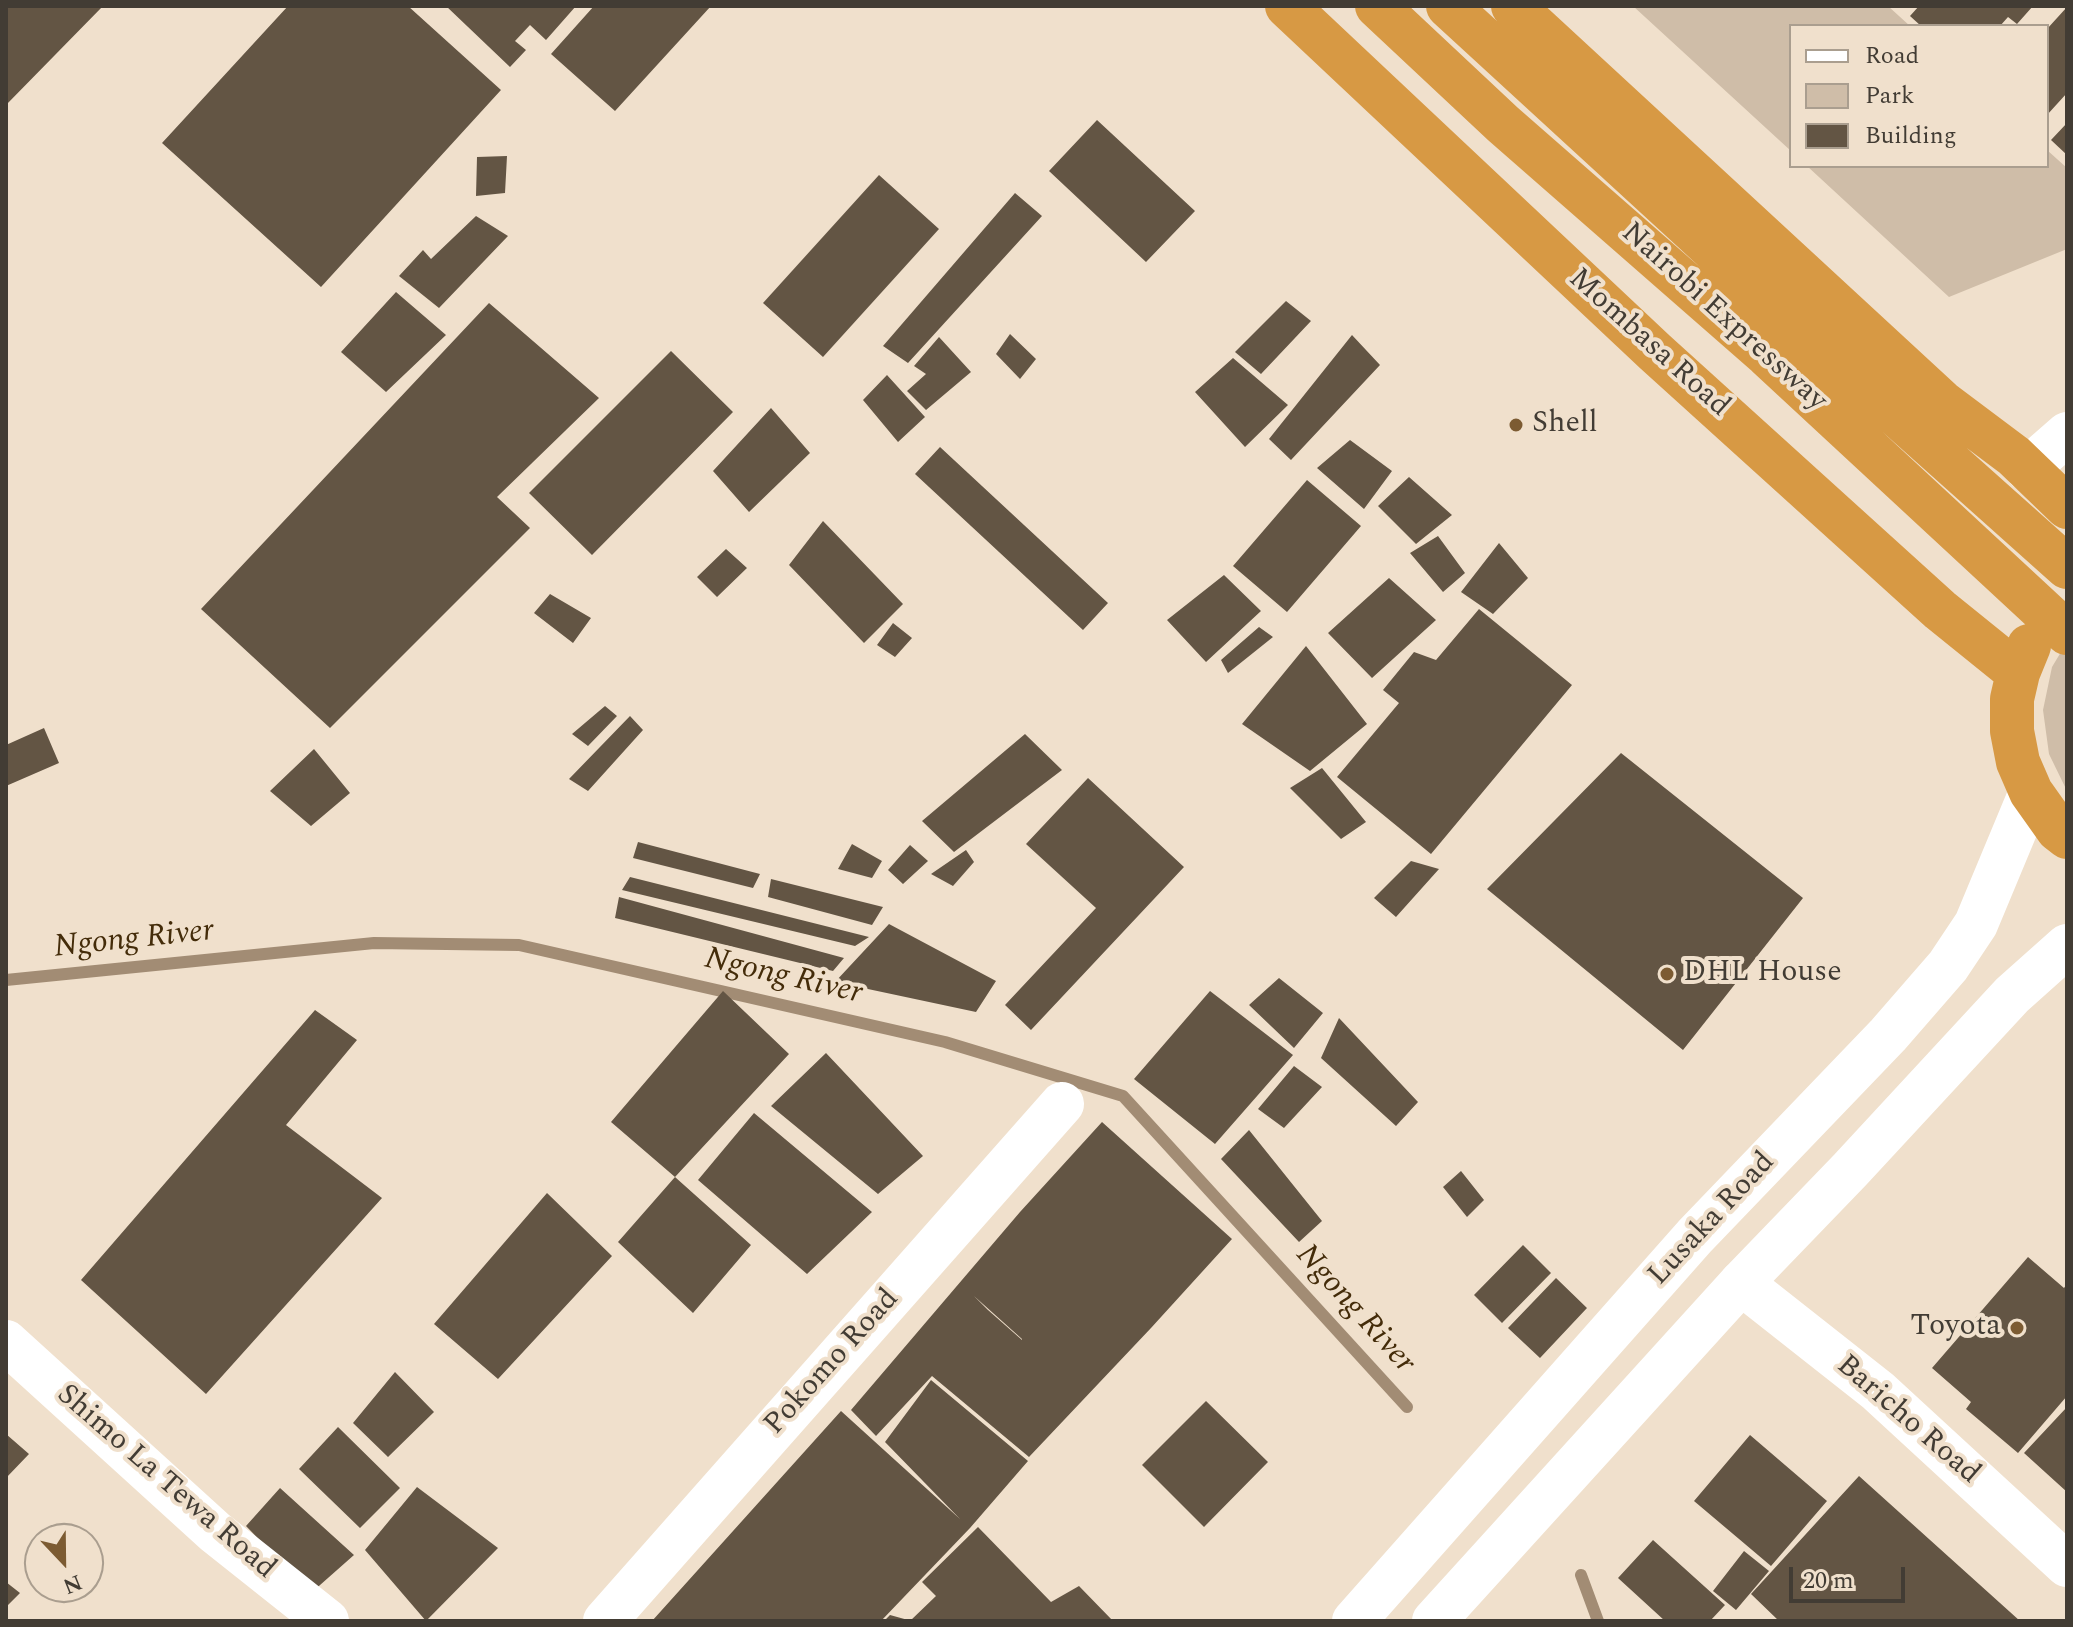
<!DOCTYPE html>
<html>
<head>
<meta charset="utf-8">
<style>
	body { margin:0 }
	#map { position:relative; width:2073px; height:1627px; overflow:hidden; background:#f0e0cc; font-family:Spectral,serif }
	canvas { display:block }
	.frame { position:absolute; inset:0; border:8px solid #423c34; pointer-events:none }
	.legend { position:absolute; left:1789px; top:24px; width:260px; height:144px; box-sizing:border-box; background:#f0e0cc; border:2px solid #aa9e8f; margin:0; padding:10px 14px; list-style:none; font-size:24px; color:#423c34 }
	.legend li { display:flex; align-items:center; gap:16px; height:40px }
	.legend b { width:40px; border:2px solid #aa9e8f }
	.north { position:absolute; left:24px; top:1523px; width:80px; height:80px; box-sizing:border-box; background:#f0e0cc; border:2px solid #aa9e8f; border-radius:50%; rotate:158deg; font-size:22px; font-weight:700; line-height:32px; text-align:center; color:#423c34 }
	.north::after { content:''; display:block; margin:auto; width:28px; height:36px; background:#7c5b32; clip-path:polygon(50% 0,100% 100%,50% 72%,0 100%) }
	.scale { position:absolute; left:1789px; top:1567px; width:116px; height:36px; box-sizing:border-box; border:4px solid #423c34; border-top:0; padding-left:10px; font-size:24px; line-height:28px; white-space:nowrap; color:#423c34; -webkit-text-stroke:6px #f0e0cc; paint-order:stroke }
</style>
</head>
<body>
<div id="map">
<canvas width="2073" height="1627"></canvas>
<div class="frame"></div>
<ul class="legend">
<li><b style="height:10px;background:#fff"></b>Road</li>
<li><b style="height:22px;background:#cfbda8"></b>Park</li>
<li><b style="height:22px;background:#635544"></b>Building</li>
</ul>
<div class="north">N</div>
<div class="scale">20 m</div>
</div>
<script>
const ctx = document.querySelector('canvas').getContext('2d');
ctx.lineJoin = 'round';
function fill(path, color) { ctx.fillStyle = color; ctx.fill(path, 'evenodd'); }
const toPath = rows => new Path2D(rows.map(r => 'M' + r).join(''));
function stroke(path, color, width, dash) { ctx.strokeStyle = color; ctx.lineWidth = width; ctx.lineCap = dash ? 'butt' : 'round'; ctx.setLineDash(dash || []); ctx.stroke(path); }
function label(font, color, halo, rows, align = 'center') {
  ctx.font = font + ' Spectral,serif'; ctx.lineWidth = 8; ctx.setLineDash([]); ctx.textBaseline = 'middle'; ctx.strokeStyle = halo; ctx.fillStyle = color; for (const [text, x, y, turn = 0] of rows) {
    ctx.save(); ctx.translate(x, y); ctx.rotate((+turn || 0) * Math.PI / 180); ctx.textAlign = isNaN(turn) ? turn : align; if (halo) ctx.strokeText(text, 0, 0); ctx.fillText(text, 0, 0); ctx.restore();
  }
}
fill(toPath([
	[1633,6,1888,6,1910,26,1791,26,1791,151],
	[2047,150,2067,168,2067,249,1949,297,1807,166,2047,166],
	[2067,642,2067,791,2049,754,2043,710,2052,667]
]), '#cfbda8');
stroke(toPath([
	[6,980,374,943,519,945,945,1042,1123,1096,1407,1407],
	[1581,1575,1598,1621]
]), '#a28c74', 12);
fill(toPath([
	[6,6,103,6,6,105],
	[288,6,408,6,501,90,321,287,162,143],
	[446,6,576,6,546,40,530,25,515,41,526,50,510,67],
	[594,6,711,6,615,111,551,54],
	[1919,6,2033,6,2017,24,2008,17,2000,26,1921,26,1910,16],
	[2067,7,2067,93,2047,115,2047,29],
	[1097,120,1195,211,1146,262,1049,171],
	[2067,123,2067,155,2051,140],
	[507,156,505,193,476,196,477,157],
	[879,175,939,229,823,357,763,303],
	[1015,193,1042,216,908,363,883,346],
	[476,216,508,236,439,308,399,276,423,250,431,259],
	[396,292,446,335,386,392,341,352],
	[1286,301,1311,321,1261,374,1235,352],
	[489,303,599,398,497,497,530,528,330,728,201,609],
	[1010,334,1036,359,1020,379,996,354],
	[1352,335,1380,365,1291,460,1269,439],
	[939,337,971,372,926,410,907,391,926,374,914,366],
	[671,351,733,412,592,555,529,493],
	[1233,358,1288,405,1245,447,1195,392],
	[887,375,925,417,898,442,863,400],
	[771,408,810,453,749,512,713,471],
	[1350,440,1392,471,1364,509,1317,468],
	[940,447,1108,603,1083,630,915,474],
	[1409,477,1452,515,1416,544,1378,506],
	[1307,480,1361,526,1287,612,1233,566],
	[823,521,903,604,864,643,789,565],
	[1438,536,1465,573,1443,592,1410,553],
	[1499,543,1528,578,1493,614,1461,592],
	[726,549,747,568,717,597,697,577],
	[1224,575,1261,611,1206,662,1167,620],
	[1389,578,1436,620,1372,678,1328,633],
	[550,594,591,618,573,643,534,613],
	[1479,609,1572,685,1431,854,1337,777,1399,703,1383,690,1414,652,1436,660],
	[893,623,912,638,895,657,877,645],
	[1259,627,1273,637,1228,673,1221,660],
	[1306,646,1367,724,1310,771,1242,724],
	[605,706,617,716,588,746,572,734],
	[630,716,643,730,588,791,569,779],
	[44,728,59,763,6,786,6,745],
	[1025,734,1062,770,954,852,922,821],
	[314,749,350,793,311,826,270,791],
	[1621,753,1803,898,1683,1050,1487,889],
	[1322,768,1366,822,1341,839,1290,788],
	[1088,778,1184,867,1031,1030,1005,1005,1096,908,1026,844],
	[638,842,760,874,753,888,633,858],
	[852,844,882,861,872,878,838,869],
	[910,845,928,861,903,884,888,870],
	[966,850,974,862,953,886,931,874],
	[1411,861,1439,869,1396,917,1374,898],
	[630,877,869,937,855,946,622,890],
	[771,879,883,907,872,925,768,897],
	[619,897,844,958,833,971,615,918],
	[889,924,996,981,976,1012,835,982],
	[1279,978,1323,1013,1294,1048,1249,1005],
	[723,991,789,1054,675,1177,751,1245,693,1313,618,1242,675,1177,611,1122],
	[1210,991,1293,1055,1215,1144,1134,1079],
	[315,1010,357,1040,286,1125,382,1198,206,1394,81,1280],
	[1339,1018,1418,1102,1396,1126,1321,1058],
	[826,1053,923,1156,878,1194,771,1106],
	[1294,1066,1322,1087,1284,1128,1258,1109],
	[754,1113,872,1212,807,1274,698,1180],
	[1102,1122,1232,1239,1151,1328,1029,1457,932,1376,876,1436,851,1410,1020,1212],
	[974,1296,1022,1339,1022,1340,988,1310],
	[1249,1130,1322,1221,1299,1242,1221,1159],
	[1461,1171,1484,1200,1467,1217,1443,1187],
	[547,1193,612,1256,498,1379,434,1324],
	[1523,1245,1551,1273,1502,1323,1474,1295],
	[2028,1257,2064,1288,2067,1284,2067,1396,2018,1453,1966,1409,1971,1402,1932,1368],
	[1556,1278,1587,1308,1540,1358,1508,1328],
	[395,1372,434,1412,388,1457,353,1423],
	[931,1380,1028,1461,970,1528,881,1621,652,1621,841,1411,960,1519,885,1442],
	[1206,1401,1268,1462,1204,1527,1142,1465],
	[2067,1407,2067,1492,2024,1453],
	[338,1427,400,1488,360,1528,299,1469],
	[6,1434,29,1454,6,1478],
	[1750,1435,1827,1501,1771,1566,1694,1501],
	[1859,1476,2020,1621,1779,1621,1751,1594],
	[417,1487,498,1548,426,1621,365,1550],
	[280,1488,354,1555,311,1593,246,1526],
	[978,1527,1051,1602,1079,1586,1113,1621,910,1621,936,1596,922,1582],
	[1653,1540,1725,1605,1710,1621,1665,1621,1618,1578],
	[1744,1551,1769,1571,1736,1610,1713,1591],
	[6,1582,20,1593,6,1607],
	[890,1615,908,1620,908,1621,884,1621]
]), '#635544');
stroke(toPath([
	[2027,469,2067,434],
	[1741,1283,1878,1391,2067,1565],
	[6,1342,215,1532,327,1621],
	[605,1621,1062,1104]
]), '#fff', 44);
stroke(toPath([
	[1354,1621,1695,1236,1888,1035,1948,966,1976,924,2031,792],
	[1434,1621,1741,1283,1850,1170,2012,995,2067,946]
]), '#fff', 44);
stroke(toPath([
	[1287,6,1655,352,1940,610,2018,673],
	[1377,6,1503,124,1767,355,2067,633],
	[1448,6,1788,318,2067,567],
	[1513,6,1942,402,2014,456,2067,507],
	[2029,646,2018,673,2012,699,2012,731,2018,762,2031,792,2058,830,2067,837]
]), '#d79944', 44);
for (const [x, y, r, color] of [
	[1516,425,8,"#7c5b32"],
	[1667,974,8,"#7c5b32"],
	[2017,1328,8,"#7c5b32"]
]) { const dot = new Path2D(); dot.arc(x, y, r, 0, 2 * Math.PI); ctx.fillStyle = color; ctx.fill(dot); stroke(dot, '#f0e0cc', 3); }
label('30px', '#423c34', '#f0e0cc', [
	["Nairobi Expressway",1723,318,42],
	["Mombasa Road",1648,344,42],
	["Lusaka Road",1713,1220,-47],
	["Pokomo Road",833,1363,-48],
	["Baricho Road",1907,1421,41],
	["Shimo La Tewa Road",165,1483,41]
]);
label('30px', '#423c34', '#f0e0cc', [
	["Shell",1532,425],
	["DHL House",1683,974],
	["Toyota",2001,1328,"right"]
], 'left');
label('italic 32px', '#442c0a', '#f0e0cc', [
	["Ngong River",134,941,-6],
	["Ngong River",783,978,13],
	["Ngong River",1354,1310,48]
]);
</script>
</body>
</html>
